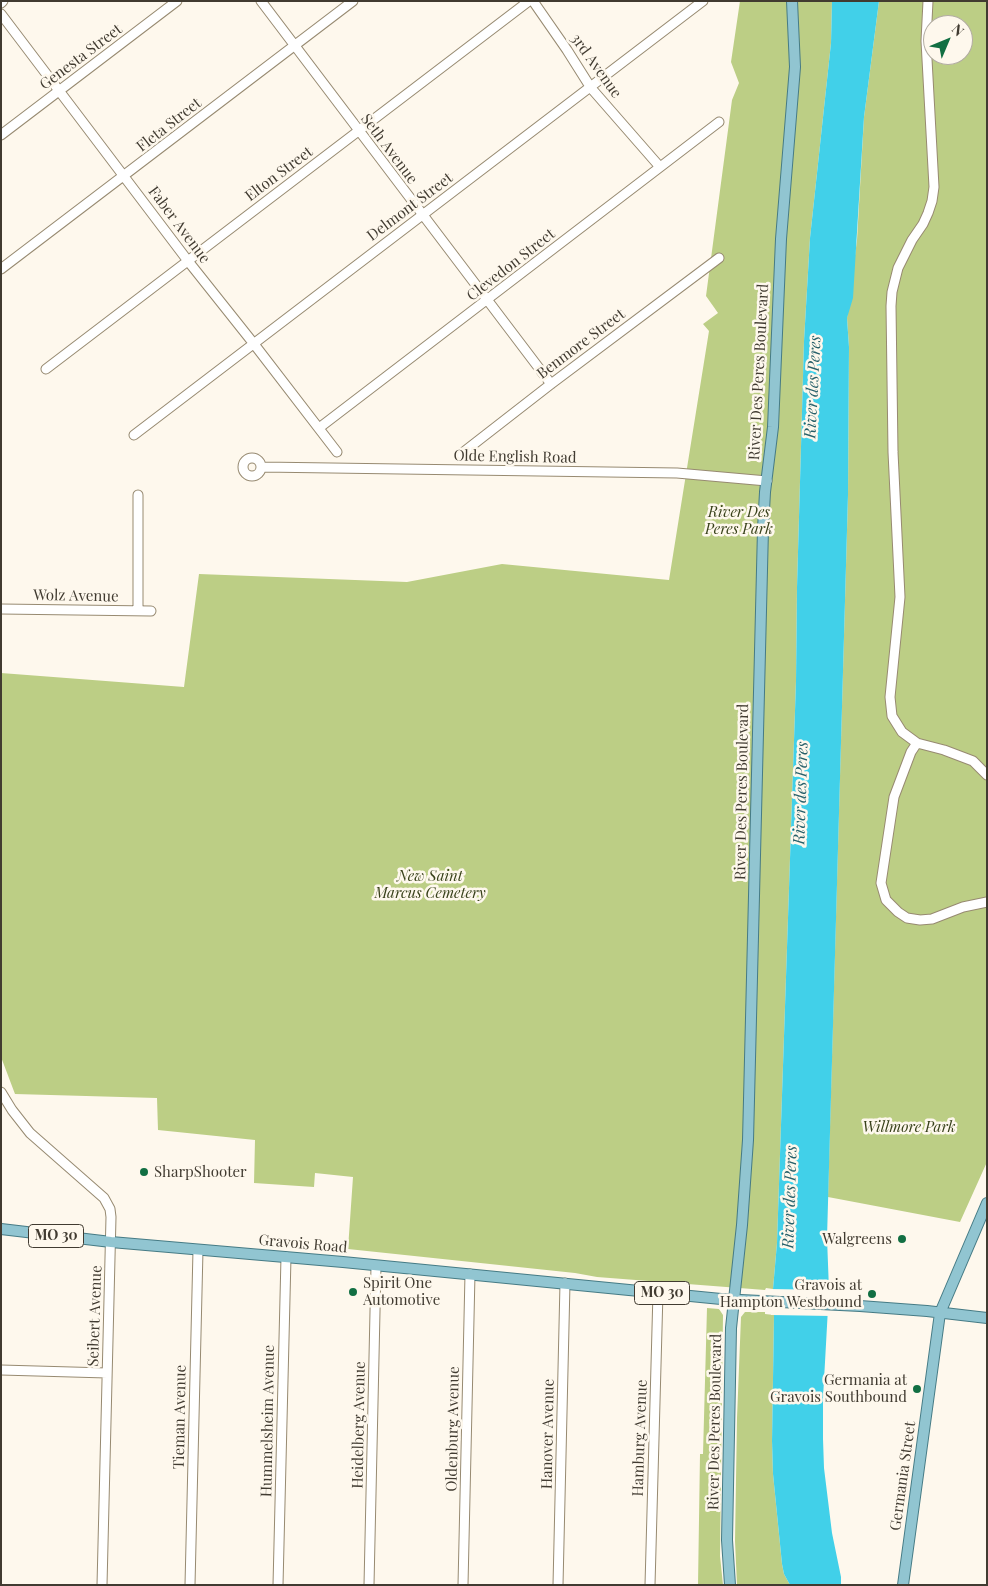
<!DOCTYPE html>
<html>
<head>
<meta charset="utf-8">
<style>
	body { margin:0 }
	#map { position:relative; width:988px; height:1586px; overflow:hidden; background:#fef8ed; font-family:"Playfair Display",serif }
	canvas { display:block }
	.frame { position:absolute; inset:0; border:2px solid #413b31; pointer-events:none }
	.north { position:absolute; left:923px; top:15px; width:50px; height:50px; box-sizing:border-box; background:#fef8ed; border:1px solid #b2aca2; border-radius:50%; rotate:45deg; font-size:14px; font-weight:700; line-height:20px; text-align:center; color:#413b31 }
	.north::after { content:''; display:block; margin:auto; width:18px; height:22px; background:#126f43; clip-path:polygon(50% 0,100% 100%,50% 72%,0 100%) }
</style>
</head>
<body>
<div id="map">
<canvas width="988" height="1586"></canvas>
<div class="frame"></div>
<div class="north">N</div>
</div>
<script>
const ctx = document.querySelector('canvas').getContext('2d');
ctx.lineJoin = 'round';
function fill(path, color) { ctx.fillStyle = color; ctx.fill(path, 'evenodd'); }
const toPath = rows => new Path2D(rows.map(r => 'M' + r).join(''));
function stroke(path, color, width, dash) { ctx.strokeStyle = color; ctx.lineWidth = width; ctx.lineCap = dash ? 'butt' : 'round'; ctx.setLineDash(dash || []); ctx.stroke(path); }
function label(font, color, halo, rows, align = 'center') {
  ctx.font = font + ' "Playfair Display",serif'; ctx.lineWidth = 5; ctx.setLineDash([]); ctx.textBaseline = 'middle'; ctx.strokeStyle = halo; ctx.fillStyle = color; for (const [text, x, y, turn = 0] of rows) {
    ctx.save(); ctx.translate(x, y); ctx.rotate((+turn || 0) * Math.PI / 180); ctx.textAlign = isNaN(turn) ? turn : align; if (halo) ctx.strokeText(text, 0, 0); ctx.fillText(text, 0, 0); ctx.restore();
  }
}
fill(toPath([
	[740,1,832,1,831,43,810,238,804,341,797,587,796,681,777,1243,773,1289,766,1288,765,1290,597,1277,575,1273,348,1249,353,1177,315,1173,314,1187,254,1183,255,1140,158,1130,157,1098,15,1094,1,1057,1,673,184,687,199,574,407,582,502,564,669,580,709,331,703,324,718,313,706,296,732,100,739,83,731,62],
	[879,1,987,1,987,1162,960,1222,828,1197,848,495,849,347,847,318,857,240,864,117],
	[933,25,963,25,963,55,933,55],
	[707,1308,719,1309,723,1315,720,1556,723,1585,698,1585,700,1454,703,1454],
	[745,1312,765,1312,765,1314,774,1315,772,1441,773,1474,782,1564,784,1574,790,1585,737,1585,735,1541,737,1418,741,1317]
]), '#bcce85');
fill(toPath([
	[832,1,879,1,864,117,853,298,847,318,849,347,848,495,827,1238,829,1290,823,1398,823,1439,824,1468,832,1533,841,1577,841,1585,790,1585,784,1574,782,1564,773,1474,772,1441,774,1315,773,1289,777,1243,796,681,797,587,804,341,810,238,831,43]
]), '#41d0e9');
fill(toPath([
	[770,1289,832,1290,831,1316,771,1315]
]), '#fef8ed');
const minor = toPath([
	[261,1,551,384],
	[533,1,567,50,591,88,660,167],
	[928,1,926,41,934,187,932,201,928,213,923,224,912,240,898,268,892,292,891,306,893,452,900,597,890,697,892,716,902,732,917,743,911,752,894,797,881,883,886,900,898,912,907,918,920,920,932,919,963,907,987,902],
	[1,3,3,1],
	[1,14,188,261,254,344,337,452],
	[1,135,177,1],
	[1,269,353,1],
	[46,369,529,1],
	[319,428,719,122],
	[134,435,703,1],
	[461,454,551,384,719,258],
	'243 467a9 9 0 1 1 18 0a9 9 0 1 1-18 0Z',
	[262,467,677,473,767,481],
	[138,495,138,611],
	[1,609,151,611],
	[917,743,944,750,973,761,987,775],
	[1,1092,12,1110,30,1133,104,1198,110,1209,111,1217,102,1585],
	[1,1370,107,1373],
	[190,1585,198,1250],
	[278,1585,286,1257],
	[369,1585,376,1266],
	[463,1585,470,1274],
	[558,1585,565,1283],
	[650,1585,658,1292]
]);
const major = toPath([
	[1,1229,111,1242,343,1262,721,1299,860,1306,927,1311,987,1318],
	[730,1585,727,1540,731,1328,742,1225,748,1140,763,529,765,492,773,427,781,239,795,67,792,1],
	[903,1585,940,1313,987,1203]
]);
stroke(minor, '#978a71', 11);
stroke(major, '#467b85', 12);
stroke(minor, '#fff', 9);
stroke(major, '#91c5d1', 10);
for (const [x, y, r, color] of [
	[144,1172,5,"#126f43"],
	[902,1239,5,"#126f43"],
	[353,1292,5,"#126f43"],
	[872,1294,5,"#126f43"],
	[917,1389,5,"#126f43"]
]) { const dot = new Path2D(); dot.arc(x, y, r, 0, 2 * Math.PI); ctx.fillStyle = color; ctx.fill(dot); stroke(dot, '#fef8ed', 2); }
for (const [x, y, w] of [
	[56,1236,55],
	[662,1293,55]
]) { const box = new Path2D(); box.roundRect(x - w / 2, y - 11.5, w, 23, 4); ctx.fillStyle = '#fef8ed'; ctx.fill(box); stroke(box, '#413b31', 1); }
label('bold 14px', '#413b31', null, [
	["MO 30",56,1236],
	["MO 30",662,1293]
]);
label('15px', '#413b31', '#fef8ed', [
	["Genesta Street",81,57,-37],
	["3rd Avenue",596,66,54],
	["Fleta Street",169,125,-38],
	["Seth Avenue",389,149,53],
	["Elton Street",279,174,-37],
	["Delmont Street",410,207,-37],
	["Faber Avenue",179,225,53],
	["Clevedon Street",511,265,-38],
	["Benmore Street",581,344,-37],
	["River Des Peres Boulevard",759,372,-87],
	["Olde English Road",515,457,1],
	["Wolz Avenue",76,596,1],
	["River Des Peres Boulevard",742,792,-89],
	["Gravois Road",303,1244,5],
	["Seibert Avenue",95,1316,-88],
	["Tieman Avenue",180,1417,-89],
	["Hummelsheim Avenue",268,1421,-89],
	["River Des Peres Boulevard",715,1422,-89],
	["Heidelberg Avenue",359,1425,-89],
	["Oldenburg Avenue",453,1429,-89],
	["Hanover Avenue",548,1434,-89],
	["Hamburg Avenue",640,1438,-88],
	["Germania Street",903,1476,-82]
]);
label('italic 15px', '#38411a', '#fef8ed', [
	["River Des",739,512],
	["Peres Park",739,529],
	["New Saint",430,876],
	["Marcus Cemetery",430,893],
	["Willmore Park",909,1127]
]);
label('15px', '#413b31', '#fef8ed', [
	["SharpShooter",154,1172,"left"],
	["Walgreens",892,1239],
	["Spirit One",363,1283,"left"],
	["Automotive",363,1300,"left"],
	["Gravois at",862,1285],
	["Hampton Westbound",862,1302],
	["Germania at",907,1380],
	["Gravois Southbound",907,1397]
], 'right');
label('italic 16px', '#27606a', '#fef8ed', [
	["River des Peres",813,387,-87],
	["River des Peres",801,793,-88],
	["River des Peres",790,1197,-88]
]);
</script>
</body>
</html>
